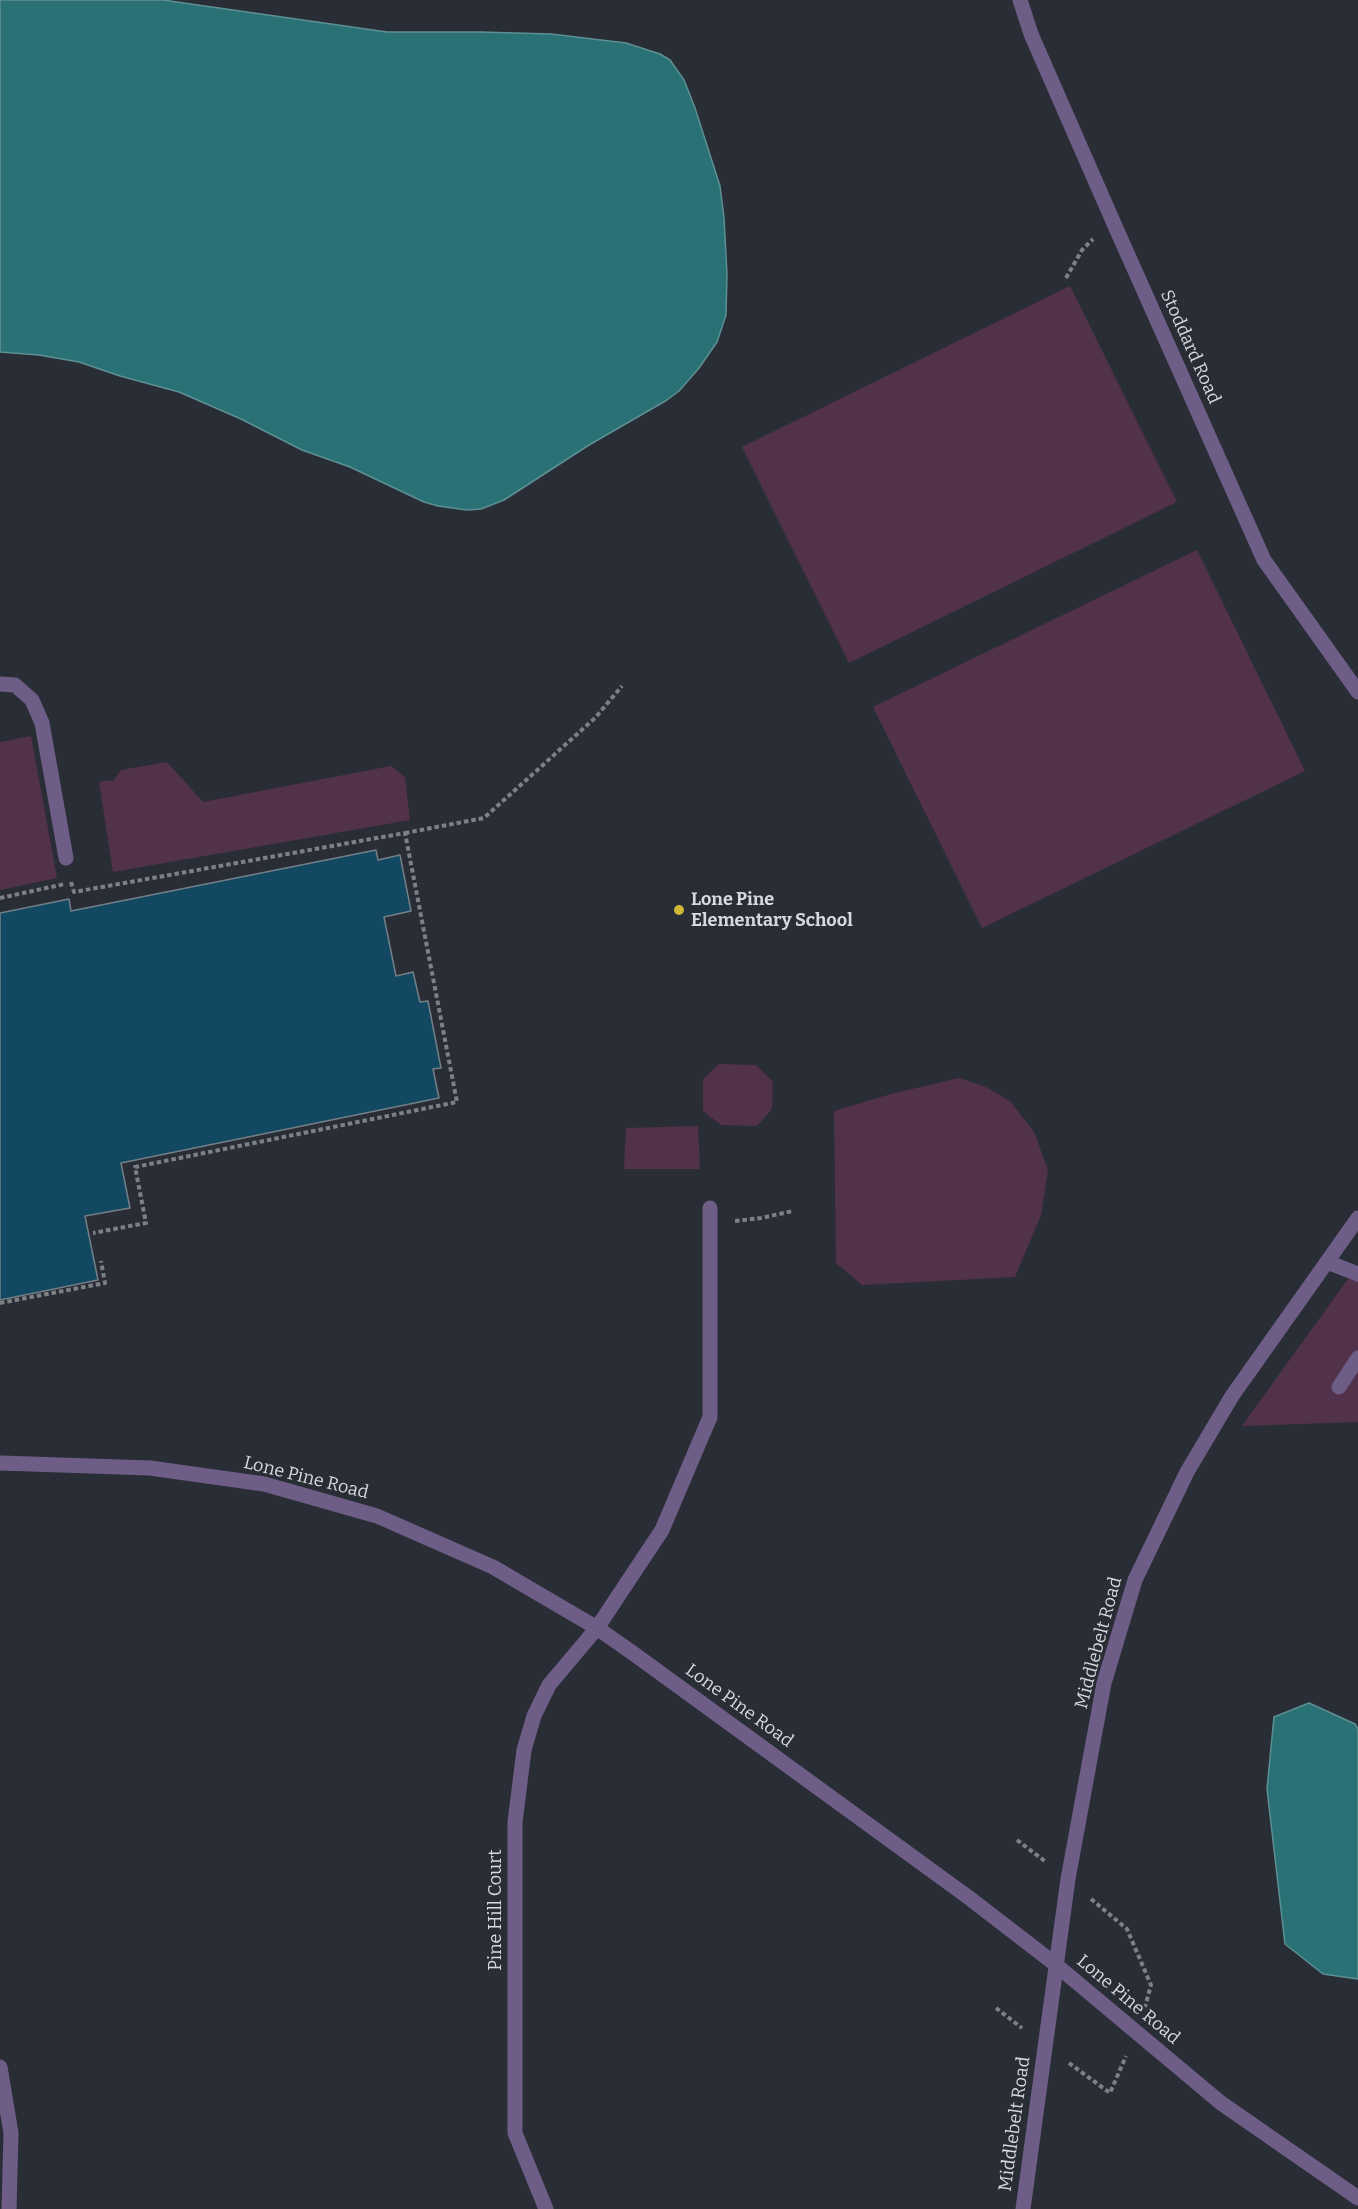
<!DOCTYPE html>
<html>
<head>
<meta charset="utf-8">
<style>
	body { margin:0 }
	canvas { display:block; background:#292d35 }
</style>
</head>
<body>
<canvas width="1358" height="2209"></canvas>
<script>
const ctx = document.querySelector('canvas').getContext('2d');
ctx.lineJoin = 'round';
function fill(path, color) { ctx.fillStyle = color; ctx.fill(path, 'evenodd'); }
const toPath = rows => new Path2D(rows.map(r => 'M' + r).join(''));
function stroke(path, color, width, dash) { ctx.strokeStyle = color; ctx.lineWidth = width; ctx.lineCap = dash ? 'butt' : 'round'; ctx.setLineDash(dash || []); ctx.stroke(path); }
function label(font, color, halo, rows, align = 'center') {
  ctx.font = font + ' Bitter,serif'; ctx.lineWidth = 4.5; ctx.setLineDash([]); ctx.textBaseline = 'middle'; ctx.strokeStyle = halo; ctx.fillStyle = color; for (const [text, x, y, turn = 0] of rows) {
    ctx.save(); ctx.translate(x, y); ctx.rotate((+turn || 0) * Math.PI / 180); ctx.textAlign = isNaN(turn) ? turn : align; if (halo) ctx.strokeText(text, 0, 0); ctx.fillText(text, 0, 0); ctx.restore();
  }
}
fill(toPath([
	[1070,286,1177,502,849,663,742,447],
	[1197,550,1305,771,982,928,873,707],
	[31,736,57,878,0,890,0,742],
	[167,762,203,802,391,766,405,777,410,820,113,872,99,782,114,780,121,770],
	[719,1064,756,1065,773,1082,772,1109,757,1126,721,1125,703,1111,703,1079],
	[959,1078,986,1087,1010,1101,1034,1132,1048,1170,1041,1215,1015,1277,862,1285,836,1263,834,1111,891,1094],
	[698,1126,700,1169,624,1169,626,1128],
	[1358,1265,1358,1422,1242,1426]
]), '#52324b');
const water = toPath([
	[0,0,163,0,387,32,480,32,551,34,626,43,660,54,670,60,684,80,695,108,720,186,724,218,727,275,726,315,717,342,699,368,679,391,667,400,589,445,504,500,481,509,467,510,438,506,424,502,350,467,302,450,241,419,179,392,120,376,79,362,39,355,0,352,0,0],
	[1309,1703,1355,1724,1358,1729,1358,1979,1323,1974,1285,1944,1267,1789,1274,1717,1309,1703]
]);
fill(water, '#297175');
stroke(water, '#5d9094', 1.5);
const building = toPath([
	[376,850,378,860,400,855,411,911,384,917,396,976,413,972,420,1002,428,1001,441,1068,433,1069,439,1098,121,1163,130,1208,85,1216,98,1280,0,1300,0,913,69,899,71,911,376,850]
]);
fill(building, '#124862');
stroke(building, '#747f86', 1.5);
stroke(toPath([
	[1066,278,1082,250,1093,239],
	[405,833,484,818,595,718,622,686],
	[71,882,74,892,405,833,457,1102,135,1167,146,1223,93,1233],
	[0,898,65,884],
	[735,1221,761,1218,793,1211],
	[0,1303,105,1283,101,1261],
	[1017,1840,1046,1862],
	[1091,1899,1127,1929,1151,1985,1145,2007],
	[996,2008,1022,2028],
	[1069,2063,1110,2093,1126,2056]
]), '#7d8087', 4, [4.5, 3]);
stroke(toPath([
	[0,684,15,685,32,700,42,723,66,858],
	[1327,1262,1358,1274],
	[1339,1387,1358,1358],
	[597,1628,662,1530,710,1417,710,1208]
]), '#6e5e87', 15);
stroke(toPath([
	[1020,0,1031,34,1115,226,1264,560,1358,692],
	[0,2067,11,2133,9,2209],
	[546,2209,515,2133,515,1822,524,1750,534,1716,549,1685,597,1628]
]), '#6e5e87', 15);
stroke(toPath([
	[0,1463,150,1468,264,1484,377,1516,493,1567,597,1628,630,1651,968,1897,1055,1964,1221,2103,1358,2198],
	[1023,2209,1068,1879,1104,1683,1135,1580,1187,1472,1232,1396,1358,1218]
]), '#6e5e87', 15);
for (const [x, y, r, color] of [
	[679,910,6,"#d0b836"]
]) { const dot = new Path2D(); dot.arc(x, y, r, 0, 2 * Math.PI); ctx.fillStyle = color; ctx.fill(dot); stroke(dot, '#292d35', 2); }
label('18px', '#d6d9de', '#292d35', [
	["Stoddard Road",1190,347,66],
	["Lone Pine Road",306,1478,14],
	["Middlebelt Road",1099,1643,-75],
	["Lone Pine Road",739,1706,36],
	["Pine Hill Court",496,1910,-90],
	["Lone Pine Road",1128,2000,40],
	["Middlebelt Road",1015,2124,-82]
]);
label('bold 18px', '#d6d9de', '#292d35', [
	["Lone Pine",691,900],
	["Elementary School",691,921]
], 'left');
</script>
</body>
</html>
